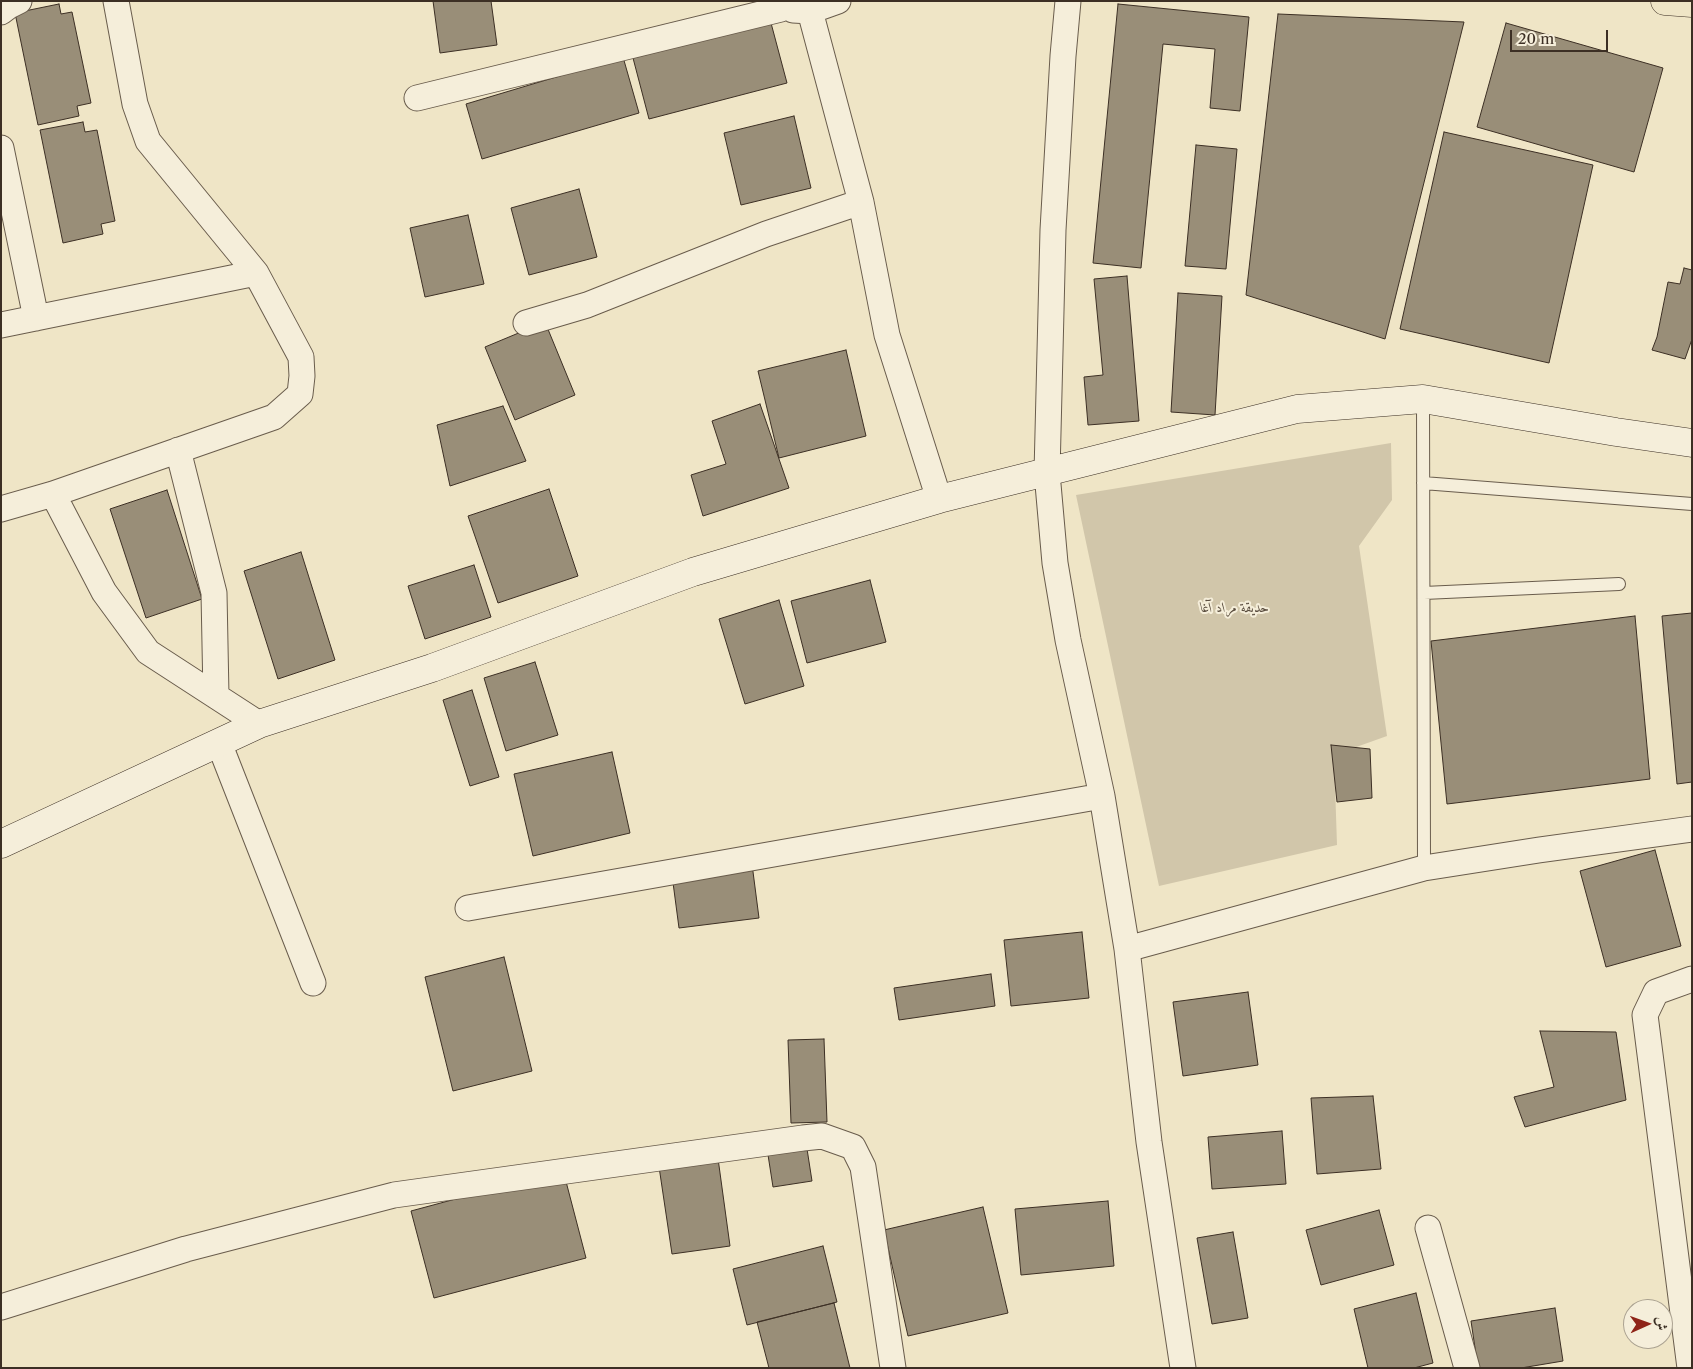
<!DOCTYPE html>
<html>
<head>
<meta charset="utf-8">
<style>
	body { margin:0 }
	#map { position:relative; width:1693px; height:1369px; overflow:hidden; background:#efe5c6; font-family:"Libre Caslon Text",Amiri,serif }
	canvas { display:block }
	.frame { position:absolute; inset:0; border:2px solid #3c2f24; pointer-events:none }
	.north { position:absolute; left:1623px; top:1299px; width:50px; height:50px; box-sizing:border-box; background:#f5eeda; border:1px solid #aba291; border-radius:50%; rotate:88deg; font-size:14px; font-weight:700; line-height:20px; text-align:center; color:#3c2f24 }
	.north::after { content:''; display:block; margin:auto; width:18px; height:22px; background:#8f2418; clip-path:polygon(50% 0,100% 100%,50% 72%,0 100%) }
	.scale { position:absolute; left:1510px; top:30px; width:98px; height:22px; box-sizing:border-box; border:2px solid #3c2f24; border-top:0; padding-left:6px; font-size:15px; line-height:18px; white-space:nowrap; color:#3c2f24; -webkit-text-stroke:4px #f5eeda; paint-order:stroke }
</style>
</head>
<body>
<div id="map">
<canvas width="1693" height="1369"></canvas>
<div class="frame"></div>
<div class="north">ش</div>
<div class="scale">20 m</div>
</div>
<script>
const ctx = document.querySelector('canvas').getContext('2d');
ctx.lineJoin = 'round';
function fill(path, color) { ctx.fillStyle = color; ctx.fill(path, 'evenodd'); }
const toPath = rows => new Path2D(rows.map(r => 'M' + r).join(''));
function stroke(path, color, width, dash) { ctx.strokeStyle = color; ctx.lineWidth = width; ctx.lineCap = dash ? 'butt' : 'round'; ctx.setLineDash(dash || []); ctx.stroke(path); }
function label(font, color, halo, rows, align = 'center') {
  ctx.font = font + ' "Libre Caslon Text",Amiri,serif'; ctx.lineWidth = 4; ctx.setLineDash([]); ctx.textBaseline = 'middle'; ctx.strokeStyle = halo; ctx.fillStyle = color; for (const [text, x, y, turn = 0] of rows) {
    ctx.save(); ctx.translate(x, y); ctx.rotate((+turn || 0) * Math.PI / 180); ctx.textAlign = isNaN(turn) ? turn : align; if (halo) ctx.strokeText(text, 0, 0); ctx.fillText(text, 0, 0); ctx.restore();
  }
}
fill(toPath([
	[1391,443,1392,500,1359,546,1387,736,1334,755,1337,845,1159,886,1076,495]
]), '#d1c6aa');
const building = toPath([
	[433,1,491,1,497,45,440,53,433,1],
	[59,4,61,14,72,12,91,103,77,106,79,116,38,125,15,13,59,4],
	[1118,4,1249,17,1240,111,1210,108,1215,49,1163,44,1141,268,1093,263,1118,4],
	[1278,14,1464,22,1385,339,1246,295,1278,14],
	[771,23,787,83,649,119,633,58,771,23],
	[1506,23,1663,68,1634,172,1477,127,1506,23],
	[623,57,639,113,482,159,466,104,623,57],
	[794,116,811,188,741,205,724,133,794,116],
	[83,122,85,132,97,130,115,221,101,224,103,234,63,243,40,130,83,122],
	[1444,132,1593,165,1549,363,1400,329,1444,132],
	[1196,145,1237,149,1226,269,1185,266,1196,145],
	[579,189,597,257,529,275,511,208,579,189],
	[468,215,484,284,425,297,410,228,468,215],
	[1684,268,1692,270,1692,339,1685,359,1652,350,1657,337,1668,282,1680,284,1684,268],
	[1127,276,1139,421,1088,425,1084,377,1103,375,1094,279,1127,276],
	[1178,293,1222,296,1215,415,1171,412,1178,293],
	[545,322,575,395,515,420,485,347,545,322],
	[846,350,866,436,779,458,758,371,846,350],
	[760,404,789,488,703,516,691,475,726,464,712,421,760,404],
	[503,406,526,461,450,486,437,425,503,406],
	[549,489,578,576,498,603,468,516,549,489],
	[167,490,202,599,146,618,110,509,167,490],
	[301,552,335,660,278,679,244,571,301,552],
	[474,565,491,617,425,639,408,586,474,565],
	[870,580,886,642,807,663,791,601,870,580],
	[779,600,804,686,745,704,719,619,779,600],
	[1692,613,1692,782,1677,784,1662,616,1692,613],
	[1635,616,1650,779,1447,804,1431,641,1635,616],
	[535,662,558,735,506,751,484,678,535,662],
	[472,690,499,777,470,786,443,700,472,690],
	[1331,745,1370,749,1372,798,1337,802,1331,745],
	[612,752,630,833,533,856,514,774,612,752],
	[1655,850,1681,946,1606,967,1580,871,1655,850],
	[752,864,759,918,679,928,672,875,752,864],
	[1082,932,1089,998,1011,1006,1004,940,1082,932],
	[504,957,532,1071,453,1091,425,977,504,957],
	[991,974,995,1006,899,1020,894,988,991,974],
	[1248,992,1258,1065,1183,1076,1173,1002,1248,992],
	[1540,1031,1616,1032,1626,1100,1525,1127,1514,1097,1554,1087,1540,1031],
	[824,1039,827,1122,791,1123,788,1040,824,1039],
	[1373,1096,1381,1169,1317,1174,1311,1098,1373,1096],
	[1282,1131,1286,1184,1212,1189,1208,1137,1282,1131],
	[805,1136,812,1181,773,1187,766,1142,805,1136],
	[717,1151,730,1246,672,1254,658,1160,717,1151],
	[563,1170,586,1258,434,1298,411,1211,563,1170],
	[1108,1201,1114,1266,1021,1275,1015,1209,1108,1201],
	[983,1207,1008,1313,908,1336,884,1230,983,1207],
	[1379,1210,1394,1265,1321,1285,1306,1230,1379,1210],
	[1233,1232,1248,1318,1212,1324,1197,1238,1233,1232],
	[823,1246,837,1302,747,1325,733,1269,823,1246],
	[1416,1293,1433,1363,1414,1368,1368,1368,1354,1309,1416,1293],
	[834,1303,850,1368,769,1368,757,1322,834,1303],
	[1555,1308,1563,1361,1521,1368,1478,1368,1471,1321,1555,1308]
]);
fill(building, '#998e78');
stroke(building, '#3c2f24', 1);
const lane = toPath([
	[1423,399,1424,868],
	[1423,483,1692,504],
	[1424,593,1619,584]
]);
const street = toPath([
	[1068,1,1063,56,1053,230,1047,473,1055,563,1068,640,1102,796,1127,949,1149,1142,1183,1368],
	[793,10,810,11,838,1],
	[810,11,861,202,887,335,939,499],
	[1,12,9,6,19,1],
	[417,98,781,9],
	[1,148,36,318],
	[526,323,587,305,766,234,861,202],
	[1,325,256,273],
	[178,450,214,593,216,696],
	[53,494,104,592,148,652,259,724],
	[1,509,53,494,274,417,300,394,302,376,301,357,256,273,148,141,135,104,116,1],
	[219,743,313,983],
	[468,908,1102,796],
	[1127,949,1424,868,1539,850,1692,829],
	[1428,1228,1467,1368],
	[1,1307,186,1249,394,1195,803,1138,822,1136,853,1147,863,1167,893,1368],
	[1690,1368,1645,1015,1656,992,1692,979]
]);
const secondary = toPath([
	[1,844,259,724,432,668,693,572,939,499,1297,409,1423,399,1616,432,1692,443]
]);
const primary = toPath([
	[1665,1,1692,3]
]);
stroke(lane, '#695c4c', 14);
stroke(street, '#695c4c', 27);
stroke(secondary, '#3c2f24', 29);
stroke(primary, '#3c2f24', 29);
stroke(lane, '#f5eeda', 12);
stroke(street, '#f5eeda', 25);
stroke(secondary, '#f5eeda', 28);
stroke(primary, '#efe5c6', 28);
label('italic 14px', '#5a4d3f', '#f5eeda', [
	["حديقة مراد آغا",1235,608]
]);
</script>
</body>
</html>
